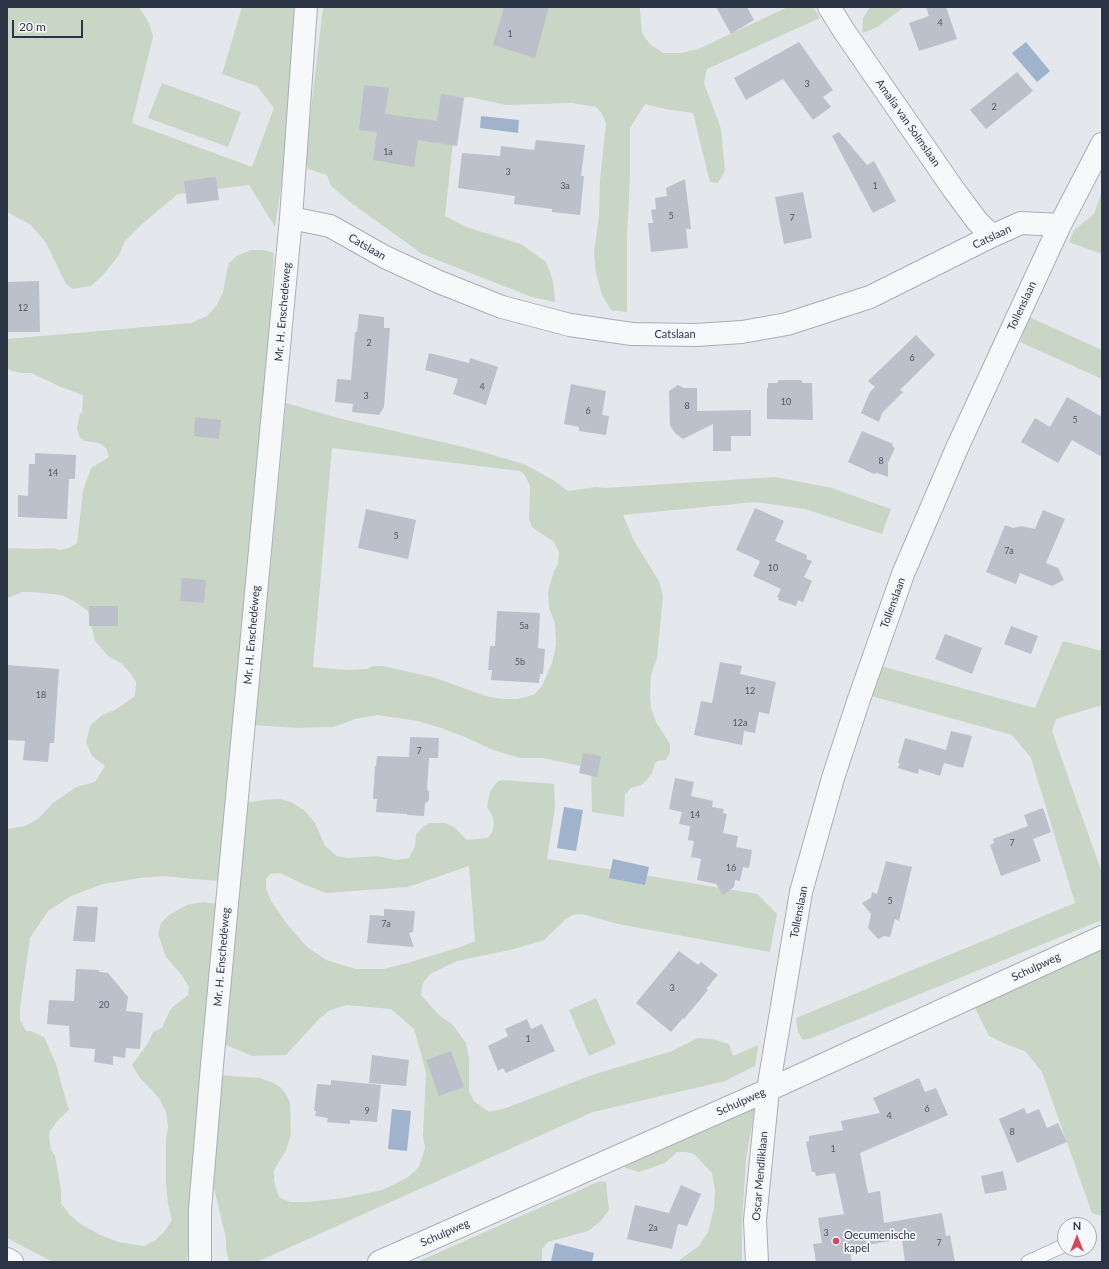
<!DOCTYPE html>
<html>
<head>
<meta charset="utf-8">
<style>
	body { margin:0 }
	#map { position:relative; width:1109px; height:1269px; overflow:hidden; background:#e4e7ec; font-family:Lato,sans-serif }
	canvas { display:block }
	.frame { position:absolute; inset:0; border:8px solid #2b3445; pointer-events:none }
	.north { position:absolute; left:1057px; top:1217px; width:40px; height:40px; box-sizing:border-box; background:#f4f6f9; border:1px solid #a4a8b1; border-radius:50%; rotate:0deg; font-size:11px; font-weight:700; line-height:16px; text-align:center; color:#2b3445 }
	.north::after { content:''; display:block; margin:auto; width:14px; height:18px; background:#d1495b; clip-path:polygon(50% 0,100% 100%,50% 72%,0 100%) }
	.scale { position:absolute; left:12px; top:20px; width:71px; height:18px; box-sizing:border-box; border:2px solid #2b3445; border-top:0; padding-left:5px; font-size:12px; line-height:14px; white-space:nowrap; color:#2b3445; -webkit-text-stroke:3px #f4f6f9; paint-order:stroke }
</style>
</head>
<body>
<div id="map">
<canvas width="1109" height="1269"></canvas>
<div class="frame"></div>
<div class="north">N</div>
<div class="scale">20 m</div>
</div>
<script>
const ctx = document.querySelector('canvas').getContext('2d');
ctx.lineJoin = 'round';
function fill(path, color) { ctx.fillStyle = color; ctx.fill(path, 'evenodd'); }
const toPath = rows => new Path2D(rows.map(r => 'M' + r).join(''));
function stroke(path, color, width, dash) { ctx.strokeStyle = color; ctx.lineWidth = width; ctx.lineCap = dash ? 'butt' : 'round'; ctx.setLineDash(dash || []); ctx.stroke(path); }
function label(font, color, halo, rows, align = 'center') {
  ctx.font = font + ' Lato,sans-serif'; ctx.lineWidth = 3.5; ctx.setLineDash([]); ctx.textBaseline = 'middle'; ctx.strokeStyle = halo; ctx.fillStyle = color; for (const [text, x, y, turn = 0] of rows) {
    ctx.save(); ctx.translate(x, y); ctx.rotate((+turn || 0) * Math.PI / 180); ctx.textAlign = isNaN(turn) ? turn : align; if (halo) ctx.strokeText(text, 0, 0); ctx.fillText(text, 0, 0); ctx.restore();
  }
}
fill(toPath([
	[7,7,139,7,149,23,153,37,132,123,252,167,274,108,257,86,222,74,242,7,298,7,284,167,275,227,249,185,178,194,142,224,125,241,119,255,103,275,91,286,73,289,66,284,46,243,31,225,7,212],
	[323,7,640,7,640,10,642,33,650,44,663,53,681,53,698,49,788,7,813,7,820,18,707,69,704,83,721,129,725,171,718,183,710,182,693,113,665,109,645,104,630,128,630,176,627,237,627,312,611,310,602,295,596,273,594,252,599,216,600,180,606,123,601,112,596,107,572,103,506,105,470,97,459,98,457,105,445,216,466,227,521,244,546,262,553,281,555,302,532,297,422,254,350,202,331,186,327,175,308,169,306,160,308,135],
	[870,7,904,7,876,28,862,33,863,18],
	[162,83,241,112,228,147,148,118],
	[1102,191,1102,254,1069,242,1074,230,1094,214],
	[251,250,263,250,274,253,262,448,220,881,192,879,164,876,140,878,103,884,71,896,48,911,30,938,20,1008,20,1020,26,1031,31,1031,44,1037,56,1064,67,1104,69,1110,58,1120,50,1131,49,1136,51,1150,55,1156,61,1189,61,1203,69,1214,78,1222,98,1234,118,1242,144,1246,154,1241,164,1232,172,1220,168,1204,166,1184,166,1140,168,1127,166,1112,159,1098,140,1078,132,1065,148,1043,153,1032,162,1028,170,1010,175,1005,188,995,189,987,181,974,166,957,158,934,161,923,169,915,187,905,203,902,218,904,187,1262,53,1262,7,1238,7,829,25,826,38,819,53,803,76,787,95,782,105,766,92,756,86,742,90,726,102,715,115,710,135,696,136,682,131,674,121,663,108,656,95,641,88,611,74,601,61,595,33,592,23,592,7,598,7,548,35,549,54,548,60,550,69,548,77,543,83,491,91,468,109,457,106,448,99,443,85,441,80,438,77,428,80,413,82,414,83,395,61,387,31,373,22,373,12,371,7,369,7,339,191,323,207,316,217,305,223,292,226,275,229,263,238,255],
	[1029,317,1102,350,1102,379,1020,342],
	[286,403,342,419,468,448,524,464,553,480,568,491,596,487,606,488,775,477,832,488,891,509,882,534,805,509,755,502,623,515,634,541,659,581,663,596,657,658,651,675,650,696,651,708,656,722,670,744,670,752,666,760,658,761,655,763,652,773,646,781,641,785,631,788,625,795,624,817,592,812,591,768,542,758,520,758,493,750,465,737,441,728,418,721,377,715,355,719,333,727,296,728,253,725,271,559],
	[332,448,520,471,525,475,530,486,529,518,532,527,554,542,559,552,558,564,554,571,548,592,549,608,555,623,556,644,552,663,542,686,534,695,517,699,505,699,489,697,432,677,383,666,373,666,367,669,346,670,313,667],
	[1063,641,1102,651,1102,705,1056,719,1052,731,1102,873,1102,920,812,1038,803,1040,798,1032,796,1018,1075,903,1031,758,1012,735,864,694,873,664,1035,708],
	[504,780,554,784,555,807,547,859,757,894,777,914,770,952,618,924,582,914,573,915,566,919,544,940,514,949,457,961,430,974,423,983,421,995,440,1016,452,1024,466,1043,469,1058,469,1091,474,1101,489,1112,506,1108,592,1075,672,1051,698,1038,713,1039,729,1044,733,1056,758,1045,755,1066,725,1081,593,1112,377,1208,257,1262,229,1262,226,1248,226,1238,212,1180,221,1075,259,1078,272,1082,280,1087,286,1094,290,1102,291,1135,286,1150,274,1170,274,1180,277,1192,280,1198,291,1202,307,1202,344,1198,382,1190,395,1184,408,1177,419,1167,425,1148,423,1136,426,1073,421,1054,414,1029,391,1009,347,1005,330,1010,318,1020,286,1055,252,1056,224,1044,245,803,263,800,280,799,291,802,304,810,315,823,325,846,337,856,348,858,377,856,397,860,409,858,415,846,416,834,423,827,429,823,445,823,454,827,467,840,488,838,492,832,494,825,492,815,487,807,490,791,498,781],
	[469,866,475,941,463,946,411,962,384,969,356,969,326,960,307,947,287,924,271,901,266,888,266,879,270,874,280,873,303,884,326,893,408,887],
	[1102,949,1102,1216,1092,1213,1042,1072,1025,1051,1008,1045,989,1036,972,1002],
	[596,998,616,1044,589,1056,569,1010],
	[756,1103,746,1159,742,1223,742,1262,677,1262,699,1246,708,1232,714,1208,715,1190,712,1173,694,1154,686,1152,677,1152,665,1163,639,1172,626,1168,610,1149],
	[600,1181,606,1182,609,1210,600,1222,588,1231,548,1242,542,1249,542,1262,417,1262]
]), '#c9d6c5');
fill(toPath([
	[1026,42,1050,71,1037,82,1012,53],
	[481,116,519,120,518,133,480,128],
	[564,807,583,810,576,851,557,848],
	[613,859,649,867,645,885,609,878],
	[392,1109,411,1111,407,1151,388,1149],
	[555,1243,594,1253,592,1262,551,1261]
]), '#9fb4cc');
fill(toPath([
	[504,7,549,7,535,58,493,45],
	[716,7,747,7,754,20,731,34],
	[926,7,946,7,957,39,919,51,909,23,929,16],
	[799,42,833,90,823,97,831,107,813,120,783,79,746,100,734,78],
	[1017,72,1033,91,986,129,970,110],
	[364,85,389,88,385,114,437,121,441,94,464,98,457,146,418,140,414,167,373,160,377,132,359,130],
	[839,132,867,165,874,161,896,201,873,213,832,136],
	[536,140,585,145,581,176,584,176,580,215,552,212,552,209,514,204,515,196,458,188,462,153,500,156,501,146,534,150],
	[216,177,219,200,187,204,184,181],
	[685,179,691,229,686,229,688,248,651,252,648,223,653,223,651,210,656,209,655,198,667,196,666,188],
	[803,192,812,238,784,244,775,197],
	[39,281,40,332,7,332,7,282],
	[359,314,384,317,384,328,390,328,384,407,379,415,352,412,353,404,335,402,337,379,351,380,355,332,357,332],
	[916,335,935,355,900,390,903,392,882,413,879,422,861,413,870,392,875,387,868,381],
	[429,353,469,363,470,358,498,367,486,405,453,394,458,379,425,370],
	[779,380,801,380,803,383,812,383,813,420,767,419,767,388,768,388,768,383,777,383],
	[571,384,606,391,602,415,609,416,606,435,579,431,579,427,564,424],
	[678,385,684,388,697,388,697,411,751,410,751,436,731,436,731,451,713,451,713,424,683,439,675,433,670,425,669,391],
	[1067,397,1102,417,1102,457,1072,440,1058,463,1021,442,1035,418,1050,427],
	[195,417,221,420,219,439,194,436],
	[862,431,893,444,892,446,895,448,888,463,888,477,877,473,874,474,848,462],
	[35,453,76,455,75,479,69,479,67,519,18,517,18,495,28,496,29,464,35,464],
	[755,508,784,521,775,541,807,555,806,559,812,561,804,577,812,581,803,602,798,600,796,606,778,600,779,598,777,597,781,589,753,576,760,561,736,550],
	[366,509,416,520,408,559,358,548],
	[1043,510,1065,519,1046,563,1058,568,1064,580,1052,586,1020,573,1016,584,986,572,1005,525,1013,528,1021,526,1035,529],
	[182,578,206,580,204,603,180,601],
	[89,606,118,606,118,626,89,626],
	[497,611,540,613,538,648,545,649,543,674,540,674,539,683,491,680,492,670,488,670,490,646,495,646],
	[1011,626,1038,636,1031,654,1004,644],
	[945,634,982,648,972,674,935,659],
	[720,662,742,666,740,674,776,682,769,714,759,712,755,733,744,731,742,745,694,735,701,701,712,703],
	[7,665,59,669,54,743,50,743,48,762,23,760,25,741,7,740],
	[951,731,972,736,963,768,944,763,940,776,919,769,918,774,898,768,900,763,898,763,905,738,946,750],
	[410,737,439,738,438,758,429,758,427,790,429,791,429,800,425,804,424,816,407,815,407,814,376,812,377,799,373,799,375,766,376,766,377,756,409,757],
	[583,753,601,756,597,777,579,773],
	[675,778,694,782,691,796,713,801,712,807,724,809,723,813,727,814,723,833,738,836,736,847,752,850,749,868,743,867,740,881,735,880,734,887,723,895,716,884,697,880,701,859,691,857,694,841,688,840,690,826,679,824,682,812,669,809],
	[1043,808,1051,832,1033,839,1041,861,1001,876,990,845,994,843,993,839,1028,826,1024,815],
	[886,861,912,867,899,921,895,919,890,937,884,936,878,939,868,928,871,914,862,903,871,898,872,892,877,894],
	[77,906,98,907,95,942,73,941],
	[384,909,415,911,413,932,409,933,414,947,367,943,370,915,384,916],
	[679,951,698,965,701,962,718,975,706,989,708,990,684,1019,683,1018,671,1032,636,1003],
	[76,969,99,970,99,972,108,973,128,997,126,1011,143,1013,140,1049,126,1048,125,1058,113,1056,113,1065,94,1062,95,1049,70,1047,69,1026,47,1024,49,1000,74,1001],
	[527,1019,531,1029,542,1024,555,1051,506,1073,503,1068,498,1071,488,1046,508,1036,505,1029],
	[451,1051,464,1087,439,1096,426,1060],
	[372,1055,409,1060,406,1086,369,1083],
	[919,1078,925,1092,936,1088,948,1115,860,1153,868,1193,880,1191,884,1223,942,1213,946,1236,950,1235,955,1262,905,1262,902,1239,849,1248,852,1262,816,1262,813,1244,822,1243,818,1218,844,1214,835,1173,816,1176,815,1172,812,1172,806,1142,809,1141,809,1136,843,1130,841,1121,880,1113,873,1098],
	[331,1080,381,1085,377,1122,350,1120,350,1124,327,1122,328,1118,315,1116,316,1111,314,1111,317,1084,331,1085],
	[1024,1108,1027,1114,1039,1109,1047,1128,1058,1123,1067,1142,1017,1163,999,1119],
	[1003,1171,1007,1190,985,1194,981,1176],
	[681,1185,701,1194,687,1226,678,1224,672,1249,627,1239,635,1205,669,1213]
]), '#bbc0ca');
const lane = toPath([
	[1028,1262,1065,1245]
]);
const street = toPath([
	[829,7,844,31,954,190,977,221,992,236],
	[291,218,330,226,385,257,439,282,502,307,570,325,632,334,696,335,742,332,787,324,870,297,992,236,1021,223,1060,225],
	[7,1259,12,1262],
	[200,1262,200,1209,212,1065,291,218,306,7],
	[379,1262,768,1090,1102,937],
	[757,1262,755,1220,768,1090,801,892,833,778,859,699,903,574,957,448,1060,225,1102,144]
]);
stroke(lane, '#a9aeb7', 15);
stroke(street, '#a9aeb7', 24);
stroke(lane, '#f7f8fa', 13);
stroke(street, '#f7f8fa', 22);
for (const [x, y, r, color] of [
	[836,1241,4,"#d1495b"]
]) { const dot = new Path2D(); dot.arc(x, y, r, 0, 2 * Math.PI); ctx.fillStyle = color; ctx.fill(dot); stroke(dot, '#f4f6f9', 1.5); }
label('9px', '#4f5766', null, [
	["4",940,23],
	["1",510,34],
	["3",807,84],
	["2",994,107],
	["1a",388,152],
	["3",508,172],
	["3a",565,186],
	["1",875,186],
	["5",671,216],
	["7",792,218],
	["12",23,308],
	["2",369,343],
	["6",912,358],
	["4",482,387],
	["3",366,396],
	["10",786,402],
	["8",687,406],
	["6",588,411],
	["5",1075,420],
	["8",881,461],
	["14",53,473],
	["5",396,536],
	["7a",1009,551],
	["10",773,568],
	["5a",524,626],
	["5b",520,662],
	["12",750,691],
	["18",41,695],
	["12a",740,723],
	["7",419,751],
	["14",695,815],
	["7",1012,843],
	["16",731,868],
	["5",890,901],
	["7a",386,924],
	["3",672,988],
	["20",104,1005],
	["1",528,1039],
	["6",927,1109],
	["9",367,1111],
	["4",889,1116],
	["8",1012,1132],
	["1",833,1149],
	["2a",653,1228],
	["3",826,1233],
	["7",939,1243]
]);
label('11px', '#2b3445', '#f4f6f9', [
	["Amalia van Solmslaan",908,123,55],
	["Catslaan",992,237,-25],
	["Catslaan",367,247,30],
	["Tollenslaan",1022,306,-65],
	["Mr. H. Enschedéweg",283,312,-85],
	["Catslaan",675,334],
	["Tollenslaan",893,603,-70],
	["Mr. H. Enschedéweg",252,635,-85],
	["Tollenslaan",799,912,-79],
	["Mr. H. Enschedéweg",222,957,-85],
	["Schulpweg",1036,967,-25],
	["Schulpweg",741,1102,-24],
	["Oscar Mendliklaan",760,1176,-85],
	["Schulpweg",445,1233,-24]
]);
label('11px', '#2b3445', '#f4f6f9', [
	["Oecumenische",844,1235],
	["kapel",844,1248]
], 'left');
</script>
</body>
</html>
